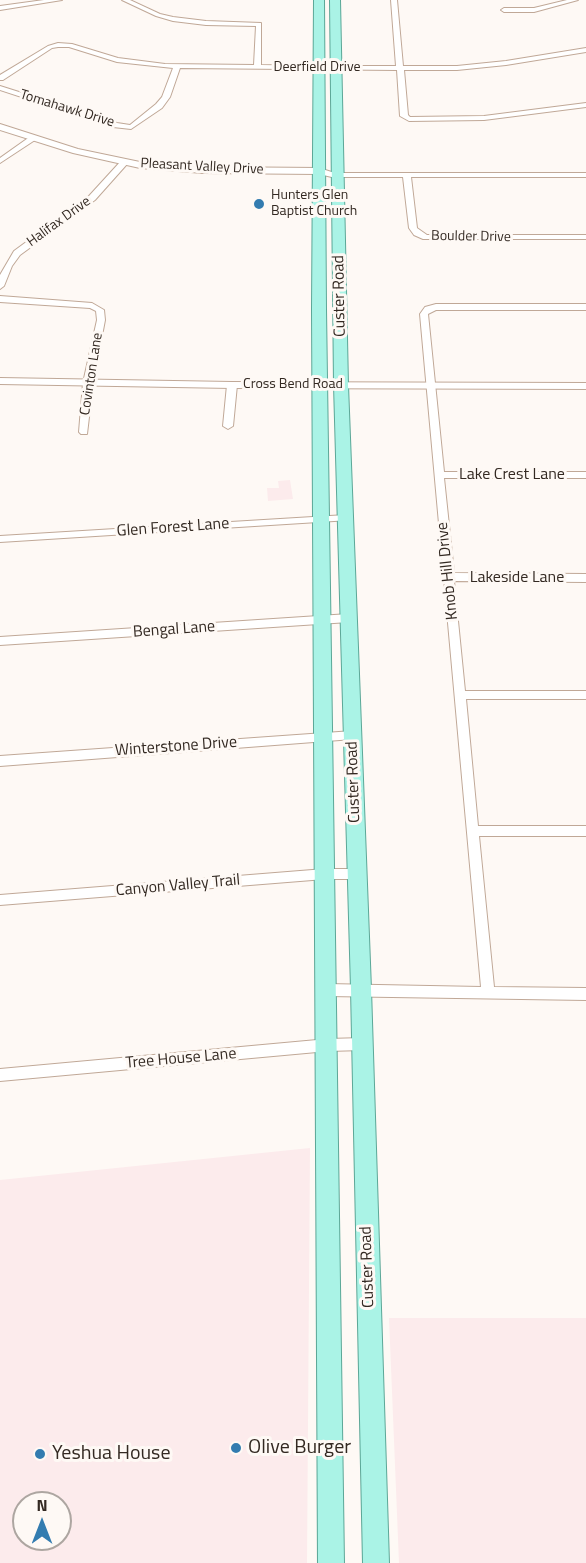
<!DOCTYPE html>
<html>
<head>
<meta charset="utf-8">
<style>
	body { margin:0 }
	#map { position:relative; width:586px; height:1563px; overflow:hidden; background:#fef9f5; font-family:"Titillium Web",sans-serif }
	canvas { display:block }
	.north { position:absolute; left:12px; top:1491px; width:60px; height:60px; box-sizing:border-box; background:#fef9f5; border:2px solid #ada6a1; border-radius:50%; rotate:0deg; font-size:16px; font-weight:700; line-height:24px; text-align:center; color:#332922 }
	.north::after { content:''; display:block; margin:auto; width:21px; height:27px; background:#337cb0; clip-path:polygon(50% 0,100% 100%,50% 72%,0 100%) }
</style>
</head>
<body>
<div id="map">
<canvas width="586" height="1563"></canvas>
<div class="north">N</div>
</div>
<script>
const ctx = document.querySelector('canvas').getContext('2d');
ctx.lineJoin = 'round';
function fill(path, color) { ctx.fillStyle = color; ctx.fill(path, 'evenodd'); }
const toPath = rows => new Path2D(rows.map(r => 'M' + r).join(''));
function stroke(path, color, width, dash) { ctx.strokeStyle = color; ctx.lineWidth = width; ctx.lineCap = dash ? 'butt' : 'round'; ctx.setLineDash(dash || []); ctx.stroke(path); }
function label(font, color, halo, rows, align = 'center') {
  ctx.font = font + ' "Titillium Web",sans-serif'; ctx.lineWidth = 6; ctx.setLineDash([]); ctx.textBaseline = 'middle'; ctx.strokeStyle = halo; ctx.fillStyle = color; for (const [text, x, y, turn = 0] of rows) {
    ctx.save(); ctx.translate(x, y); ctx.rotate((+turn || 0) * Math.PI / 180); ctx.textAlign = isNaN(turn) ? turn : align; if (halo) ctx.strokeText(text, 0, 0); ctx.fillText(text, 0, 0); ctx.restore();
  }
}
fill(toPath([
	[290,480,293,499,268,501,267,488,279,488,278,481],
	[310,1148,307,1563,0,1563,0,1180],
	[24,1503,60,1503,60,1539,24,1539],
	[389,1318,586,1318,586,1563,399,1563]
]), '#fcebec');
const minor = toPath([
	[44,0,62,0,0,10,0,6,44,0],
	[122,0,130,0,160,14,173,17,206,21,261,23,261,65,319,66,396,66,391,0,397,0,403,66,457,66,506,61,586,48,586,52,506,65,457,70,404,70,408,115,410,117,484,116,586,103,586,107,484,120,409,121,400,116,397,70,180,68,170,97,162,108,131,129,113,127,0,90,0,86,117,123,130,125,156,104,162,97,173,68,117,62,69,47,58,47,52,48,3,80,0,80,0,75,48,46,58,43,72,44,118,58,165,64,254,65,256,26,206,25,173,21,156,16,122,0],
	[567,0,578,0,534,12,504,12,501,10,504,8,534,8,567,0],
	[31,136,38,138,0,163,0,158,31,136],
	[121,161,128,163,95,200,20,255,12,266,4,286,0,289,0,275,14,251,89,196,121,161],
	[333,173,586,173,586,177,411,177,417,228,427,235,586,235,586,239,423,239,414,235,409,228,403,177,333,177,333,173],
	[0,296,92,303,104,310,105,320,93,383,87,434,81,434,79,432,83,383,97,320,96,311,90,308,0,302,0,296],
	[436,304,586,304,586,310,436,310,428,314,444,472,586,472,586,478,444,478,454,573,586,574,586,582,454,581,465,691,586,691,586,699,466,699,478,826,586,826,586,836,479,836,494,987,586,988,586,1000,327,996,322,994,320,990,322,986,327,984,481,987,420,314,425,307,436,304],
	[232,382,237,385,233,426,228,429,223,426,227,385,232,382],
	[346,515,351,518,350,520,0,542,0,536,346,515],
	[349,614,354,618,349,622,0,645,0,637,349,614],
	[353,731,359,735,353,739,0,766,0,756,353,731],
	[325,869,357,869,361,870,363,874,361,878,357,879,325,879,0,905,0,895,325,869],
	[363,1038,368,1040,370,1044,368,1048,363,1050,328,1051,0,1081,0,1069,328,1039,363,1038]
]);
const tertiary = toPath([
	[0,124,78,149,140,162,203,167,319,168,341,175,336,178,319,174,203,173,140,168,73,153,0,130,0,124],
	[0,378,232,382,586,383,586,389,232,388,0,384,0,378]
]);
const primary = toPath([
	[314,0,324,0,326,309,344,1563,318,1563,312,309,314,0],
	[330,0,340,0,348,385,371,989,389,1563,363,1563,351,989,334,385,330,0]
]);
stroke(minor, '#c0a897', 2);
stroke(tertiary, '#c0a897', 2);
stroke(primary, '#5ca797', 2);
fill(minor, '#fff');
fill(tertiary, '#fff');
fill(primary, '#aaf3e6');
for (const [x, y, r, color] of [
	[259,204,6,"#337cb0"],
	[236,1448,6,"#337cb0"],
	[40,1454,6,"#337cb0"]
]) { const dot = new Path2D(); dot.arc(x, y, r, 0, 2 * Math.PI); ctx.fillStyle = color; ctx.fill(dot); stroke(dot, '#fef9f5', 2); }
label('14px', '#332922', '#fef9f5', [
	["Deerfield Drive",317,68],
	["Tomahawk Drive",67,109,17],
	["Pleasant Valley Drive",202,167,3],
	["Halifax Drive",59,222,-36],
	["Boulder Drive",471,237,1],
	["Covinton Lane",92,374,-81],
	["Cross Bend Road",293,385]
]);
label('14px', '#332922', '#fef9f5', [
	["Hunters Glen",271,196],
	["Baptist Church",271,212]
], 'left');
label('16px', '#332922', '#fef9f5', [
	["Custer Road",340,296,-91],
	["Lake Crest Lane",512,475],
	["Glen Forest Lane",173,528,-4],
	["Knob Hill Drive",448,571,-96],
	["Lakeside Lane",517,578],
	["Bengal Lane",174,630,-4],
	["Winterstone Drive",176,747,-4],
	["Custer Road",354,782,-92],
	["Canyon Valley Trail",178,886,-5],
	["Tree House Lane",181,1059,-5],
	["Custer Road",368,1267,-92]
]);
label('20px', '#332922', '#fef9f5', [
	["Olive Burger",248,1448],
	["Yeshua House",52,1454]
], 'left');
</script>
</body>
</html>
